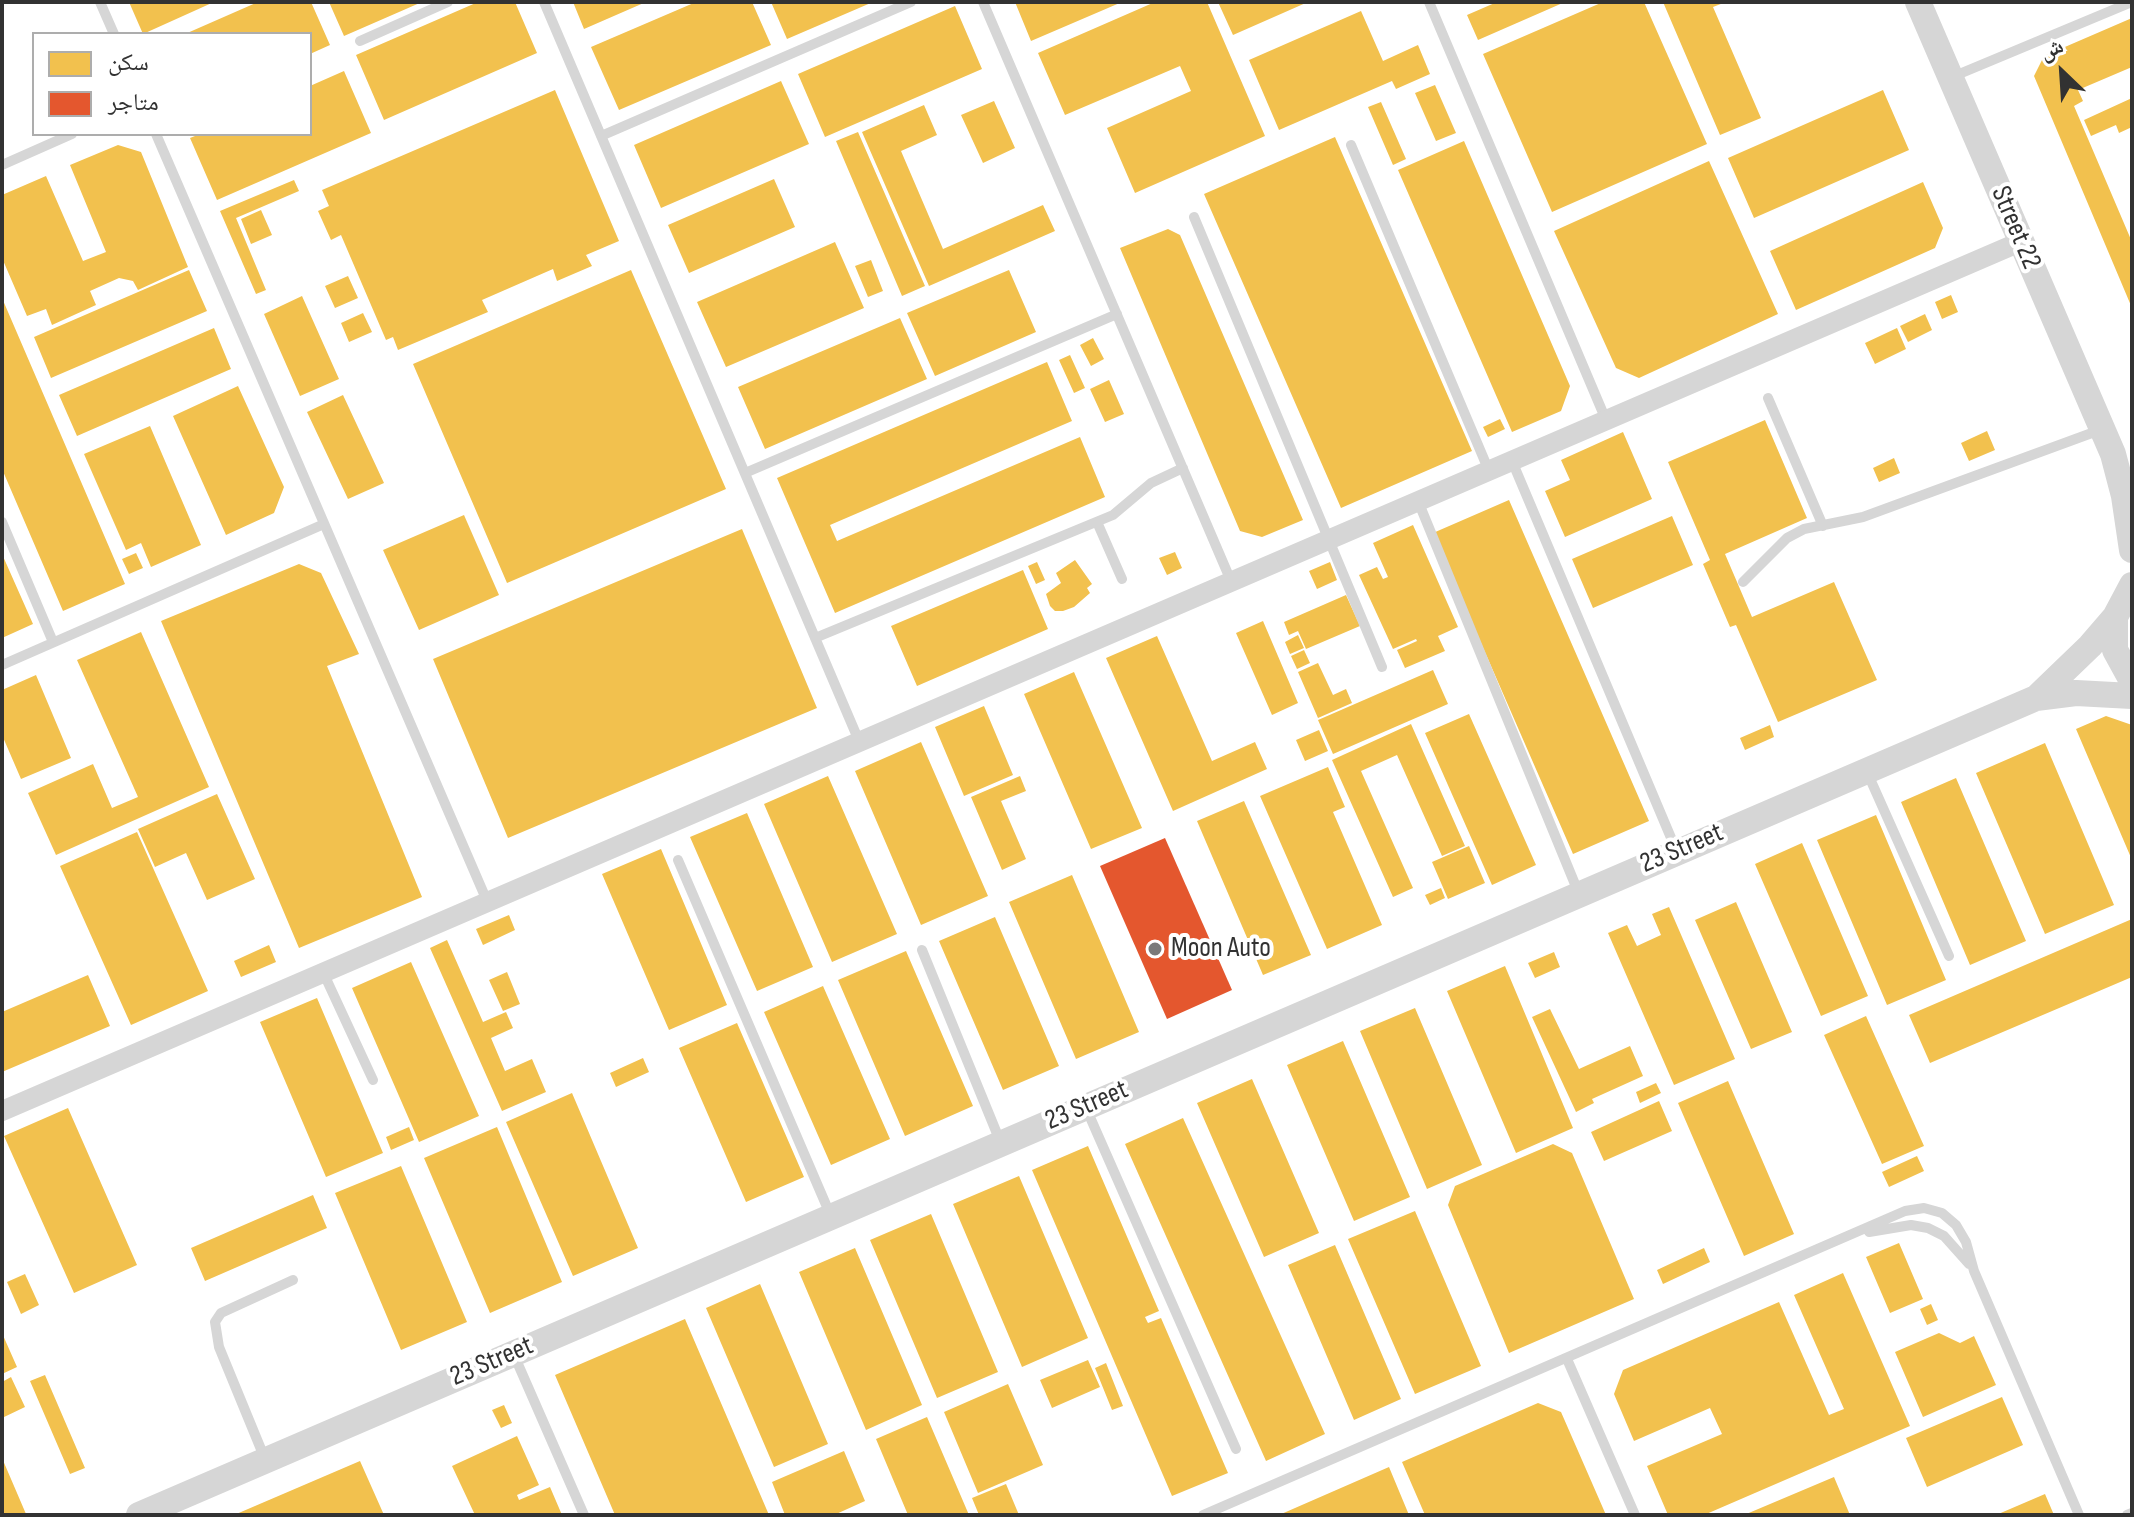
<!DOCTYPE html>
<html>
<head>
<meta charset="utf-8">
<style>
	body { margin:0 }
	#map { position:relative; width:2134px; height:1517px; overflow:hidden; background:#fff; font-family:"Sofia Sans Condensed","Noto Naskh Arabic",sans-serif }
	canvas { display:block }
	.frame { position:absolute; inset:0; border:4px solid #323232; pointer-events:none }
	.legend { position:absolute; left:32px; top:32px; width:280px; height:104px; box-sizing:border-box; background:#fff; border:2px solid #adadad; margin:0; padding:10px 14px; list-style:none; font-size:24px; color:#323232 }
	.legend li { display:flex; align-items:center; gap:16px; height:40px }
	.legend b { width:40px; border:2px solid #adadad }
	.north { position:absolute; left:2022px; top:32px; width:80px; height:80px; -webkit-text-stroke:6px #fff; paint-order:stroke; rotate:335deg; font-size:22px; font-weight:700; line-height:32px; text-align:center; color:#323232 }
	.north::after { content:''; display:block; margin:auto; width:28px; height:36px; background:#323232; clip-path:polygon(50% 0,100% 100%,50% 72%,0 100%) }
</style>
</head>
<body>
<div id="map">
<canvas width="2134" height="1517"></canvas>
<div class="frame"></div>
<ul class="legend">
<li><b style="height:22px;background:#f2c14e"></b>سكن</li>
<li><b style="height:22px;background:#e4572e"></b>متاجر</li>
</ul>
<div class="north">ش</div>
</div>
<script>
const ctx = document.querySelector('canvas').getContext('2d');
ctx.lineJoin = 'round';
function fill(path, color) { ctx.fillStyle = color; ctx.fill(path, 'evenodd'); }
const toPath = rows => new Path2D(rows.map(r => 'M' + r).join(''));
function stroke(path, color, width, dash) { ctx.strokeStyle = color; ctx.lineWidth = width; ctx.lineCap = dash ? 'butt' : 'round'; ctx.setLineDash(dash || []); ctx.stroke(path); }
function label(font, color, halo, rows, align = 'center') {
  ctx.font = font + ' "Sofia Sans Condensed",sans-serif'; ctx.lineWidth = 8; ctx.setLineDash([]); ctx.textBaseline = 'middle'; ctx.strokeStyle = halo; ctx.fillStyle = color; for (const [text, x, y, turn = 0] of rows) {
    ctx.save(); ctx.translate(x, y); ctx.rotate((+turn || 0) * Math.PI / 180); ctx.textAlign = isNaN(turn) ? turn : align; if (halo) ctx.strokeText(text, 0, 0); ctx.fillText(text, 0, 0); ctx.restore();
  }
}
fill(toPath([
	[129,2,214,2,143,34],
	[258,2,311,2,330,45,310,54,310,34,185,34],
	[329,2,422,2,344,36],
	[478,2,515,2,537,53,384,120,356,55],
	[573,2,646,2,584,29],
	[696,2,752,2,771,45,619,110,591,47],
	[771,2,873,2,787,39],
	[1015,2,1122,2,1031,41],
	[1155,2,1207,2,1265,136,1135,193,1107,128,1191,91,1180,66,1065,115,1038,53],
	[1218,2,1308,2,1233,35],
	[1497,2,1565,2,1478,40,1467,15],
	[1603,2,1644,2,1707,144,1552,212,1483,54],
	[1663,2,1726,2,1713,7,1761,118,1720,135],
	[955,6,982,69,825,137,798,74],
	[1361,11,1383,61,1418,45,1430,74,1396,89,1392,81,1279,130,1249,60],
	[2132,18,2132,67,2078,90,2083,101,2074,106,2132,242,2132,308,2034,76,2044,56],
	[344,71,371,133,217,200,190,138,200,134,310,134,310,86],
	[781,81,809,144,661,208,634,145],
	[1435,85,1456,133,1436,141,1415,93],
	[555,90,619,241,586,255,592,266,557,281,553,269,482,300,488,312,398,350,393,337,386,340,341,235,331,240,318,211,329,206,322,190],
	[1883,90,1909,150,1754,218,1728,158],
	[2132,98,2132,127,2119,133,2116,125,2091,136,2084,120],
	[994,101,1015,148,983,163,961,115],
	[1381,102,1406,159,1393,165,1368,107],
	[924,105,937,135,901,151,943,249,1043,205,1055,231,929,286,862,132],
	[858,132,925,286,902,296,836,141],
	[1335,137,1472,451,1341,508,1204,194],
	[1464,141,1570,386,1561,411,1512,432,1398,170],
	[118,145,141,152,188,267,138,290,133,281,119,278,90,291,96,305,52,325,46,309,27,316,2,258,2,195,46,176,83,261,106,252,70,165],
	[1709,161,1778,314,1639,378,1616,368,1554,231],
	[774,179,795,227,689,273,668,225],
	[294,180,299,191,236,218,266,290,256,294,220,211],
	[1923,182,1943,228,1935,248,1796,310,1770,251],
	[261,210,272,235,251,244,241,219],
	[1168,229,1180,235,1303,520,1262,537,1240,531,1120,248],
	[835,242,864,308,726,367,697,302],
	[871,260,883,291,868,297,855,266],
	[189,270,207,311,51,378,34,337],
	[631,270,726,489,507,583,413,364],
	[1009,270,1036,332,935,376,907,313],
	[348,276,358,298,335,308,325,286],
	[1951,295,1958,312,1942,319,1935,302],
	[302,296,339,379,300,396,264,314],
	[2,298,125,584,63,611,2,469],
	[363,313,372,332,349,342,341,323],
	[1925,314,1932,330,1908,342,1900,326],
	[900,318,927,379,765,449,738,387],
	[214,328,231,369,77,436,59,395],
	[1897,328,1906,349,1875,364,1865,343],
	[1093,338,1104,359,1091,366,1080,345],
	[1070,355,1085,388,1074,393,1059,360],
	[1047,362,1072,421,830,525,837,541,1080,437,1105,497,835,613,777,478],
	[1109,380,1124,414,1105,422,1090,389],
	[238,386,284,487,274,513,226,535,173,416],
	[343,395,384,483,348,499,307,412],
	[1500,419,1505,429,1488,437,1483,427],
	[1765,420,1807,518,1725,554,1752,617,1834,582,1877,680,1778,722,1736,625,1730,627,1703,564,1710,560,1668,462],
	[150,426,201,545,151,567,141,543,126,550,84,454],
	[1987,431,1995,450,1969,461,1961,443],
	[1623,432,1652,499,1565,537,1545,491,1570,480,1561,460],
	[1894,458,1900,473,1879,482,1873,468],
	[1509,500,1649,821,1573,854,1433,533],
	[464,515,499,595,419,630,383,550],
	[1672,516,1693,565,1593,608,1572,559],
	[1413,525,1458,627,1438,636,1445,651,1405,668,1397,650,1417,641,1416,639,1393,649,1359,575,1377,567,1383,579,1388,577,1373,543],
	[742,529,817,708,508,838,433,659],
	[1175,552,1182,568,1167,575,1159,558],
	[136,553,143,568,129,574,122,559],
	[2,554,33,624,2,638],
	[1075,560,1092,584,1087,588,1090,593,1074,607,1063,611,1055,611,1050,606,1046,594,1061,583,1056,573],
	[1037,562,1045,580,1036,584,1028,566],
	[1330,562,1337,580,1317,589,1309,571],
	[299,564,321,573,359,654,327,666,422,897,299,948,161,621],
	[1023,570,1048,629,917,686,891,626],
	[1346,595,1360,626,1306,649,1298,631,1289,635,1284,622],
	[1263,621,1298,703,1272,715,1236,633],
	[141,632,209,787,56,855,28,793,93,764,112,808,138,797,77,660],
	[1298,635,1304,648,1290,654,1285,642],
	[1157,636,1212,761,1255,742,1267,769,1173,811,1106,658],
	[1304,650,1310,663,1297,669,1291,656],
	[1318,663,1333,695,1346,689,1352,703,1318,718,1298,672],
	[1433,670,1448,704,1333,754,1318,720],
	[1074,672,1142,828,1091,849,1024,694],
	[36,675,71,758,21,779,2,735,2,690],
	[984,706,1013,775,964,796,935,727],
	[1469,714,1536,865,1492,885,1425,733],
	[2106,716,2132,725,2132,860,2076,729],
	[1411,724,1465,846,1442,856,1397,755,1361,771,1413,888,1393,897,1332,760],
	[1770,725,1774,737,1745,750,1740,738],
	[1319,730,1328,751,1305,761,1296,740],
	[921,742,988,896,921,925,855,771],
	[2045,743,2114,905,2045,934,1976,773],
	[1328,767,1345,807,1333,812,1382,925,1327,949,1260,796],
	[828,776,897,934,832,962,764,804],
	[1020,776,1026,791,1001,801,1026,859,1002,870,971,797],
	[1956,778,2026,941,1970,965,1901,802],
	[217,794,255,879,207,900,186,853,155,867,138,829],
	[1244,801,1311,955,1263,975,1197,821],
	[747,813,813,967,757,991,690,837],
	[1876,815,1946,980,1887,1005,1817,840],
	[137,832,208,991,131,1025,60,866],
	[1802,843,1868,996,1821,1016,1755,864],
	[1469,846,1485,883,1448,899,1432,862],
	[661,849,727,1005,669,1030,602,874],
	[1072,875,1139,1032,1076,1059,1009,902],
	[1441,888,1445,898,1430,905,1425,895],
	[1736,902,1792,1032,1751,1049,1695,920],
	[1669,907,1735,1059,1674,1085,1608,933,1627,925,1637,946,1661,935,1652,914],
	[509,915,515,930,483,945,476,929],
	[995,917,1059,1066,1003,1090,939,941],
	[2132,919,2132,977,1930,1063,1909,1015],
	[447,940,483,1022,506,1012,513,1028,491,1038,505,1071,532,1059,546,1092,502,1111,430,948],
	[269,945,276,962,241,977,234,961],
	[906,951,973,1106,905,1136,838,980],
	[1554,952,1560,967,1535,978,1528,963],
	[411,962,479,1116,419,1142,352,988],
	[1505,966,1573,1128,1516,1153,1447,991],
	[507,972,520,1004,503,1011,489,980],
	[88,975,110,1026,2,1072,2,1012],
	[823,986,890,1139,831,1165,764,1012],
	[317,998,383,1153,326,1177,260,1022],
	[1415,1008,1482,1165,1427,1189,1360,1031],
	[1550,1009,1579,1069,1630,1046,1643,1076,1592,1099,1594,1103,1576,1112,1532,1017],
	[1866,1016,1924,1146,1882,1164,1824,1035],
	[737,1023,804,1177,746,1202,679,1048],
	[1343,1041,1410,1197,1354,1221,1287,1065],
	[643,1058,649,1072,616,1087,610,1073],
	[1252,1079,1319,1233,1264,1257,1197,1103],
	[1728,1081,1794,1234,1744,1256,1678,1103],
	[1656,1083,1661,1093,1640,1103,1636,1092],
	[572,1093,638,1248,573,1276,506,1122],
	[1659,1101,1672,1131,1604,1161,1591,1132],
	[68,1108,137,1265,74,1293,4,1136],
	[1183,1118,1325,1434,1266,1461,1125,1144],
	[409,1127,414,1140,391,1150,386,1137],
	[497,1127,562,1282,490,1313,424,1158],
	[1553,1144,1572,1153,1634,1299,1509,1353,1448,1205,1455,1186],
	[1088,1146,1159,1311,1145,1317,1148,1323,1161,1318,1228,1473,1172,1496,1032,1170],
	[1917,1156,1924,1171,1889,1187,1882,1172],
	[401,1166,467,1322,401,1350,335,1193],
	[1019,1176,1088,1338,1022,1367,953,1204],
	[313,1195,327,1228,205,1281,191,1248],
	[1415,1211,1481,1366,1415,1394,1348,1239],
	[931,1214,998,1372,937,1398,870,1240],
	[1899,1243,1923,1299,1890,1313,1866,1257],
	[1335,1245,1401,1399,1354,1420,1288,1265],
	[855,1248,922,1405,866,1430,799,1272],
	[1704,1248,1710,1262,1663,1284,1657,1270],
	[1843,1273,1910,1426,1704,1515,1668,1515,1647,1466,1722,1434,1710,1408,1634,1441,1614,1394,1623,1370,1779,1302,1829,1415,1844,1409,1794,1295],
	[25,1274,39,1305,21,1314,7,1282],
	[760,1284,828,1444,774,1467,706,1308],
	[1931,1304,1938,1320,1927,1325,1920,1309],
	[685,1319,769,1515,615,1515,555,1375],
	[2,1333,17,1367,2,1374],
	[1939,1333,1960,1343,1974,1336,1996,1385,1923,1417,1895,1352],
	[1088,1360,1100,1387,1052,1408,1040,1380],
	[1106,1363,1123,1406,1112,1410,1095,1368],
	[45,1375,85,1468,70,1474,30,1381],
	[11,1377,25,1407,2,1418,2,1382],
	[1008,1384,1043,1465,978,1493,944,1412],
	[2002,1397,2023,1445,1927,1487,1906,1438],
	[1538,1403,1561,1412,1606,1515,1425,1515,1402,1462],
	[504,1405,512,1423,501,1428,492,1410],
	[927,1417,969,1515,908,1515,876,1439],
	[517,1436,539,1485,517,1495,519,1500,550,1487,562,1515,475,1515,452,1466],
	[844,1451,865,1501,834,1515,785,1515,772,1482],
	[2,1458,26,1514,23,1515,2,1515],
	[360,1461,384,1515,234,1515],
	[1389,1467,1409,1515,1279,1515],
	[1834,1477,1850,1515,1744,1515],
	[1006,1484,1019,1515,979,1515,972,1498],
	[2045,1494,2054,1515,1996,1515]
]), '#f2c14e');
fill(toPath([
	[1165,838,1232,990,1167,1019,1100,866]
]), '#e4572e');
stroke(toPath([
	[100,2,114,34],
	[544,2,859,741],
	[983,2,1231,581],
	[1429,2,1606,420],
	[360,41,448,2],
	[1952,77,2132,2],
	[156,134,487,901],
	[601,136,911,2],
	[1351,145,1489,471],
	[2,165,72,134],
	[1194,217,1382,667],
	[1768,398,1823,526],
	[1512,461,1677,852],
	[745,473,1117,314],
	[1418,501,1579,894],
	[2,522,53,642],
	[1097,522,1122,579],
	[1743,582,1787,538,1804,529,1863,517,2100,430],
	[815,638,1113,515,1151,483,1183,468],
	[2,665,324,524],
	[1867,772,1949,956],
	[678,860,830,1214],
	[922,950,1000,1141],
	[323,972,373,1080],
	[1086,1108,1236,1449],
	[1869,1232,1911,1225,1928,1228,1944,1236,1969,1264],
	[514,1355,584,1515],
	[1567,1359,1635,1515],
	[265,1459,219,1347,215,1322,221,1313,293,1280],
	[1203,1515,1905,1211,1924,1208,1942,1213,1956,1225,1966,1242,1974,1271,2079,1515],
	[2127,1515,2132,1513]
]), '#d6d6d6', 10);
stroke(toPath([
	[2,1111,2020,242]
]), '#d6d6d6', 20);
stroke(toPath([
	[1918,2,2113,454,2124,496,2132,550],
	[2132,585,2115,617,2115,650,2132,681],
	[2036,698,2090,646,2115,617],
	[139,1515,2036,698,2076,693,2132,696]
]), '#d6d6d6', 26);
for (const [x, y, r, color] of [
	[1155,949,8,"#7a7a7a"]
]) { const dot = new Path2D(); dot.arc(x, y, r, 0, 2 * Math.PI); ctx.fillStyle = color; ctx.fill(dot); stroke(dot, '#fff', 3); }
label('28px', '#323232', '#fff', [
	["Street 22",2015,228,67],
	["23 Street",1682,849,-23],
	["23 Street",1087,1106,-23],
	["23 Street",492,1362,-23]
]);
label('28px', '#323232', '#fff', [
	["Moon Auto",1171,949]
], 'left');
</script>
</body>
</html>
